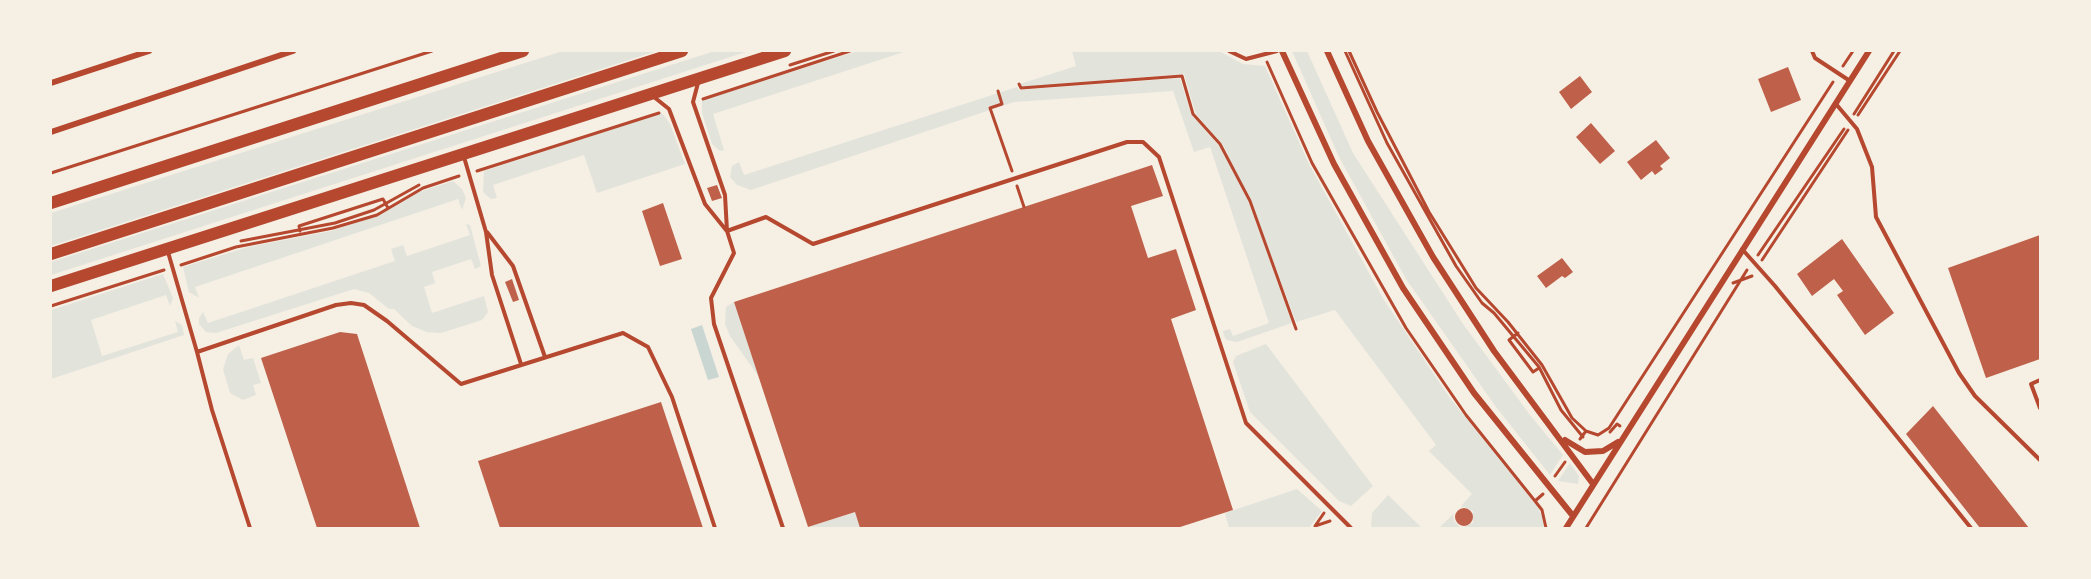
<!DOCTYPE html>
<html>
<head>
<meta charset="utf-8">
<style>
	body { margin:0 }
	#map { position:relative; width:2091px; height:579px; overflow:hidden; background:#f6efe4; font-family:Lora,serif }
	canvas { display:block }
	.frame { position:absolute; inset:0; border:52px solid #f6efe4; pointer-events:none }
</style>
</head>
<body>
<div id="map">
<canvas width="2091" height="579"></canvas>
<div class="frame"></div>
</div>
<script>
const ctx = document.querySelector('canvas').getContext('2d');
ctx.lineJoin = 'round';
function fill(path, color) { ctx.fillStyle = color; ctx.fill(path, 'evenodd'); }
const toPath = rows => new Path2D(rows.map(r => 'M' + r).join(''));
function stroke(path, color, width, dash) { ctx.strokeStyle = color; ctx.lineWidth = width; ctx.lineCap = dash ? 'butt' : 'round'; ctx.setLineDash(dash || []); ctx.stroke(path); }
fill(toPath([
	[563,51,657,51,51,246,51,213],
	[715,51,749,51,51,275,51,262],
	[858,51,907,51,713,114,724,150,720,151,712,144,702,113,702,100],
	[1072,51,1219,51,1243,64,1265,66,1309,164,1384,300,1450,398,1537,506,1542,516,1544,528,1439,528,1453,514,1454,521,1461,528,1473,523,1473,511,1461,506,1472,494,1429,451,1436,445,1335,310,1296,322,1251,202,1223,145,1196,114,1184,74,1022,87,1020,84,1076,66],
	[1292,51,1307,51,1353,153,1463,324,1530,415,1563,455,1550,475,1496,407,1406,279,1339,157],
	[1180,78,1191,114,1220,147,1249,203,1292,323,1237,342,1227,340,1224,336,1223,331,1230,329,1233,336,1269,323,1210,147,1194,152,1173,91,1014,102,751,190,737,185,730,177,732,166,739,162,744,175,1017,87,1019,90],
	[662,113,670,124,685,164,597,193,584,155,493,185,497,198,491,199,483,192,484,171],
	[453,181,462,189,466,198,462,210,458,199,195,287,199,298,189,292,183,267,248,247,331,231,380,215,419,192],
	[466,224,470,225,481,266,475,269,471,259,432,272,435,283,424,287,432,313,484,296,488,312,482,320,441,333,427,332,412,326,394,309,389,309,369,293,354,289,216,333,206,332,199,324,199,318,203,312,208,323,395,261,391,249,403,245,407,256,470,235],
	[163,274,173,298,170,306,166,295,91,320,102,356,178,332,175,321,182,325,184,335,51,379,51,310],
	[734,302,759,377,730,336,725,324,726,307],
	[1266,344,1373,486,1351,506,1339,501,1250,412,1233,362,1236,356],
	[239,345,244,360,253,358,261,383,253,385,256,395,243,400,230,393,223,369,228,354],
	[1570,463,1579,476,1578,484,1558,481],
	[1297,489,1322,511,1309,528,1229,528,1225,513],
	[1388,495,1422,528,1371,528,1372,513],
	[855,512,860,528,808,527]
]), '#e2e4dc');
fill(toPath([
	[702,325,719,377,708,380,691,329]
]), '#c9d6d2');
fill(toPath([
	[1788,67,1801,100,1771,112,1758,79],
	[1580,76,1592,92,1571,109,1559,92],
	[1591,123,1615,151,1600,164,1576,137],
	[1656,140,1670,158,1660,166,1663,169,1655,175,1652,171,1641,180,1627,162],
	[1152,165,1163,196,1131,206,1148,258,1176,249,1196,310,1171,319,1233,510,1177,528,860,528,855,512,808,527,734,302],
	[717,185,722,198,712,201,707,188],
	[663,203,682,259,660,266,642,211],
	[2040,235,2040,359,1986,378,1948,268],
	[1842,239,1894,313,1865,335,1837,295,1843,291,1834,279,1812,296,1797,274],
	[1562,258,1573,272,1565,278,1562,276,1546,288,1537,276],
	[512,279,519,300,513,302,505,282],
	[340,332,357,334,420,528,317,528,261,358],
	[661,402,703,528,500,528,478,461],
	[1933,406,2029,528,1980,528,1906,434],
	'1455 517a9 9 0 1 1 18 0a9 9 0 1 1-18 0Z'
]), '#bf614a');
stroke(toPath([
	[1345,51,1387,143,1456,266,1482,303,1494,313,1539,367,1561,410,1583,437],
	[1349,51,1377,112,1429,212,1476,288,1508,322,1542,365,1572,418,1586,431,1580,439],
	[1267,62,1312,163,1406,328,1466,415,1535,501,1543,494],
	[790,65,834,51],
	[1843,66,1853,51],
	[1019,84,1021,88,1182,76,1193,114,1220,144,1250,201,1296,329],
	[998,91,1002,104,990,108,1012,171],
	[703,99,850,51],
	[1854,114,1894,51],
	[1858,115,1900,51],
	[477,171,659,113],
	[51,173,432,51],
	[1017,186,1024,207],
	[300,231,299,226,383,199,388,208],
	[241,241,335,223,374,210,419,185],
	[1758,255,1844,129],
	[1762,260,1848,130],
	[181,265,236,247,333,228,377,215,423,188,459,176],
	[1733,283,1752,276],
	[51,306,164,270],
	[1518,333,1509,340,1533,372,1539,368],
	[1586,431,1598,435,1609,428,1833,82],
	[1610,432,1617,424,1620,426],
	[1555,476,1565,462],
	[1535,501,1542,510,1546,528],
	[1324,513,1315,526,1330,521],
	[1586,528,1747,270]
]), '#b5482f', 3);
stroke(toPath([
	[1229,51,1246,59,1277,51],
	[1812,51,1815,58,1850,81],
	[698,83,693,102,725,195,727,231,734,253,711,298,714,324,783,528],
	[654,97,669,109,705,204,726,230],
	[1836,104,1857,129,1872,167,1876,217,1959,373,1975,396,2040,460],
	[464,157,486,232,492,275,521,364],
	[727,231,766,217,813,244,1127,142,1143,142,1159,157,1246,423,1351,528],
	[487,232,513,266,545,357],
	[1742,249,1775,286,1971,528],
	[168,252,197,352],
	[2040,380,2031,384,2040,408],
	[250,528,212,410,197,352,336,305,351,303,364,305,387,321,461,384,623,333,648,347,672,397,715,528]
]), '#b5482f', 4);
stroke(toPath([
	[1282,51,1334,164,1403,288,1474,393,1573,516],
	[1327,51,1368,141,1433,257,1494,351,1593,484],
	[51,83,149,51],
	[51,132,293,51],
	[1565,440,1585,452,1603,451,1618,442],
	[1566,528,1869,51]
]), '#b5482f', 6);
stroke(toPath([
	[51,203,523,51],
	[51,254,682,51],
	[51,286,785,51]
]), '#b5482f', 12);
</script>
</body>
</html>
